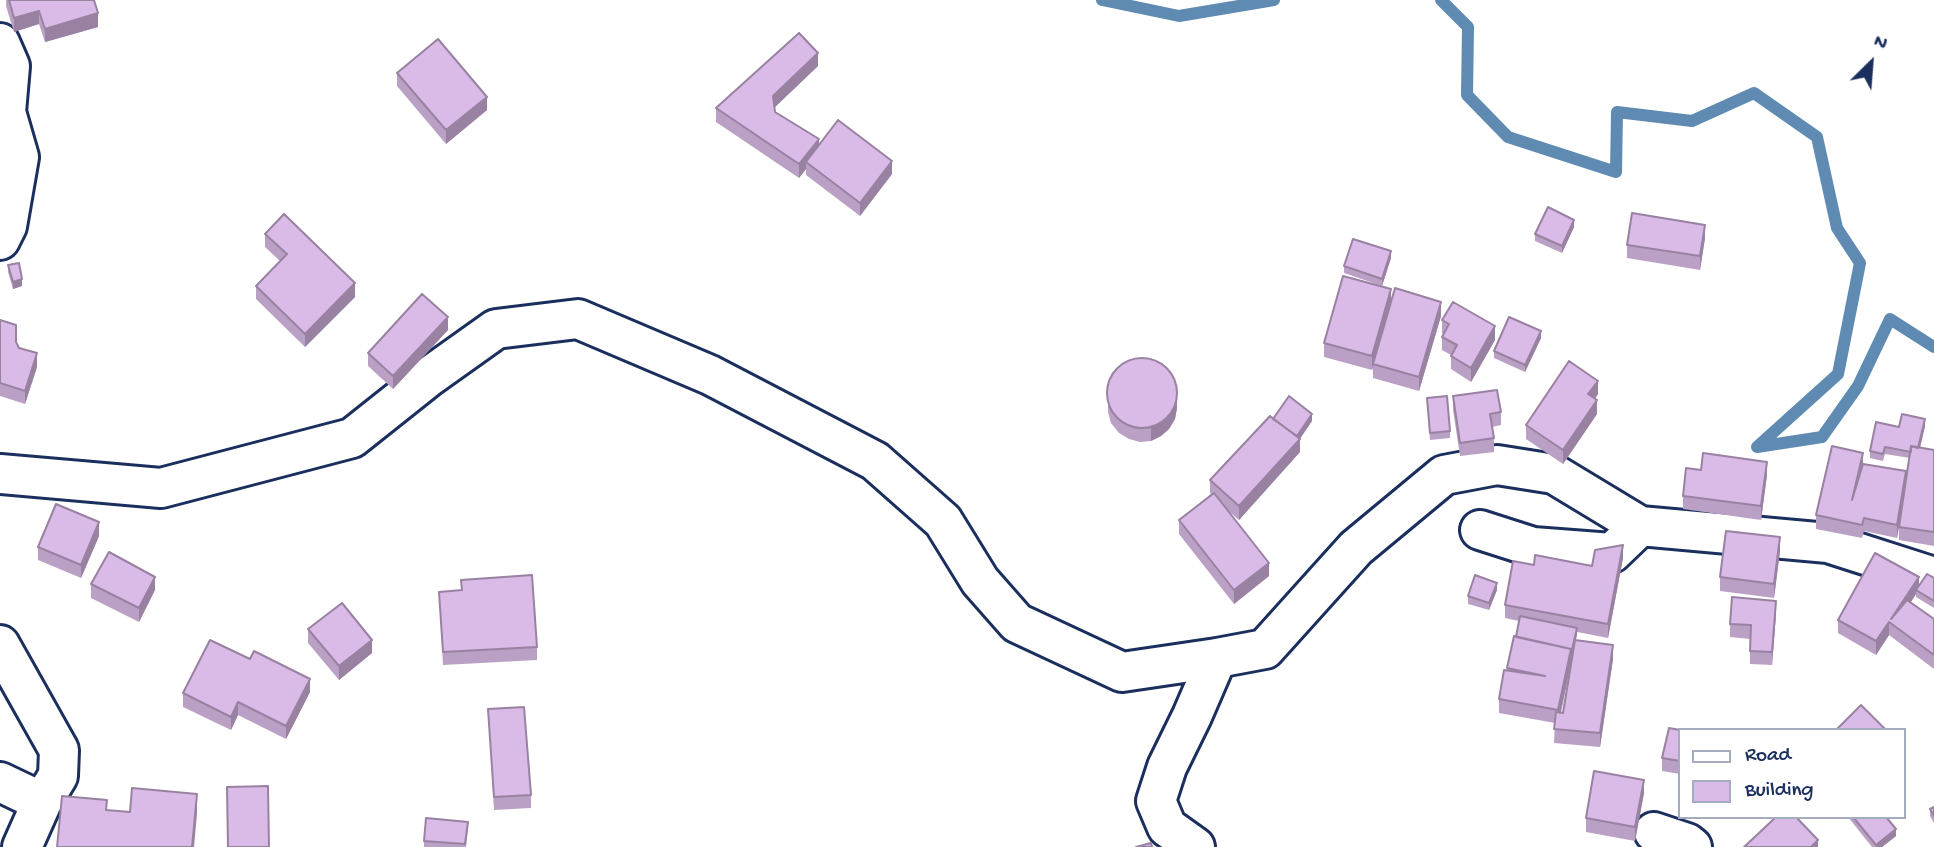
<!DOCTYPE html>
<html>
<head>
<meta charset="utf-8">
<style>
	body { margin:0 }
	#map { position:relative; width:1934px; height:847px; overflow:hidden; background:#fff; font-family:"Gochi Hand",sans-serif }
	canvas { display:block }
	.legend { position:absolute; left:1678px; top:728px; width:228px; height:91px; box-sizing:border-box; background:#fff; border:2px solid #a4acbf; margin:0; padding:9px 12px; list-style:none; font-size:21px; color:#1b2f5e }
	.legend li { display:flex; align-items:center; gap:14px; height:35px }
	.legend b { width:35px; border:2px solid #a4acbf }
	.north { position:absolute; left:1836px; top:28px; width:70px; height:70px; -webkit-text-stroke:5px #fff; paint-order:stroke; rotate:25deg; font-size:19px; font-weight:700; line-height:28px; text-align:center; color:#1b2f5e }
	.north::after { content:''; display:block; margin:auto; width:24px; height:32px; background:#1b2f5e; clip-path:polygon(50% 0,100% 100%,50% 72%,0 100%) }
</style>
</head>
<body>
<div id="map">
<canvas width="1934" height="847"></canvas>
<ul class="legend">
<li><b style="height:9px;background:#fff"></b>Road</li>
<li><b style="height:19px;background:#dabae6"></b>Building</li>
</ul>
<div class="north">N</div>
</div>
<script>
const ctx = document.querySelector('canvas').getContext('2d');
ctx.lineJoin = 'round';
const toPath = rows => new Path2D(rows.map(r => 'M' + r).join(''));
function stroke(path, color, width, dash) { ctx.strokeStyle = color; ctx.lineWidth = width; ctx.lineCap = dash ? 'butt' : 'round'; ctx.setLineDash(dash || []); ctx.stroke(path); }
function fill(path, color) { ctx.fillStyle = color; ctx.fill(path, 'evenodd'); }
stroke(toPath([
	[1102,0,1179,16,1274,0],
	[1441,0,1468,27,1467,95,1508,137,1616,172,1617,112,1692,121,1754,93,1817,137,1837,228,1860,263,1838,374,1757,447,1822,437,1858,386,1890,319,1934,347]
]), '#5f8bb3', 12);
const minor = toPath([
	[0,43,10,66,6,112],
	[0,104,6,112,19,157,7,226,0,240],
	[0,474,161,488,352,438,430,376,496,329,578,319,710,375,875,461,943,521,980,581,1017,623,1122,672,1217,658,1265,649,1356,548,1444,475,1497,465,1554,474,1640,526,1828,543,1934,577],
	[1480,530,1533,547,1612,553,1637,529],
	[0,645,59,750,58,776,42,802,22,847],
	[0,782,42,802],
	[1654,832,1687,843,1692,847],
	[1195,847,1167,827,1156,801,1167,767,1192,716,1217,658]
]);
stroke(minor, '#1b2f5e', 44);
stroke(minor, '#fff', 38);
fill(toPath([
	[6,0,94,0,98,27,45,42,39,24,14,32,6,6],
	[818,66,774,108,775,112,819,145,892,174,860,216,806,175,806,169,799,178,716,122,716,108],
	[397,73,487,110,446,144,397,86],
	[1574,227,1562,253,1535,241,1535,234],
	[265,234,355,297,305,347,256,299,256,286,280,261,265,247],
	[1705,238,1700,270,1627,258,1627,245],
	[1391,258,1382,286,1344,273,1344,266],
	[8,265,22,286,13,289,8,272],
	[1391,299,1441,316,1419,391,1373,378,1373,365,1372,370,1324,357,1324,343],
	[0,320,19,348,37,367,25,404,0,396],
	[1442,320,1495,340,1471,382,1451,369,1451,355,1442,350,1442,337,1444,334,1442,333],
	[448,330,393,389,368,366,368,353],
	[1541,338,1525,372,1494,358,1494,351],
	[1108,386,1177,408,1175,419,1169,429,1161,436,1151,441,1140,442,1129,439,1119,433,1111,423,1108,412],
	[1598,394,1595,399,1597,414,1563,464,1526,439,1526,425],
	[1453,396,1501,412,1501,425,1492,427,1494,438,1494,452,1460,456,1453,410],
	[1427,398,1450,431,1450,438,1430,440],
	[1312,421,1300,439,1300,452,1239,520,1225,508,1269,576,1234,604,1179,534,1179,520,1211,494,1210,493,1210,480],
	[1925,426,1920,448,1934,450,1934,546,1899,540,1899,527,1906,486,1897,538,1864,531,1862,538,1816,529,1816,515,1863,464,1906,484,1910,458,1885,454,1883,461,1870,458,1870,451,1899,427],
	[1701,470,1767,475,1761,520,1683,509,1683,496],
	[99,536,81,578,38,560,38,547],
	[1780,551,1774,598,1720,591,1720,577],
	[1623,558,1608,638,1577,632,1575,640,1613,659,1600,747,1554,743,1555,723,1499,713,1499,699,1507,670,1519,621,1505,618,1505,605,1534,565,1592,566],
	[1574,649,1563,713,1561,713],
	[1934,578,1934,608,1916,597,1916,594,1911,602,1934,619,1934,669,1889,635,1876,655,1838,633,1838,620,1919,586],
	[461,580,537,647,537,660,443,665,439,592,461,591],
	[91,584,155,590,139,622,91,598],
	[1497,590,1489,610,1468,604,1468,596],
	[1776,614,1772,665,1750,664,1750,639,1730,637,1730,624],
	[308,629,372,653,339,680,308,643],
	[310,692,286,739,238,715,231,730,183,707,183,693],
	[488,709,531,795,531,808,494,810],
	[1680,730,1680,774,1662,771,1662,758],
	[1644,793,1635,841,1586,832,1586,818],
	[1934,807,1934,823,1930,816,1930,809],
	[1848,817,1886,817,1896,836,1882,847,1872,847],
	[468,829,466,847,424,847,424,841]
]), '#bba0c6');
fill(toPath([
	[39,11,39,24,14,32,14,18],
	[98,13,98,27,45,42,45,29],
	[818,53,818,66,773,109,773,96],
	[487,97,487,110,446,144,446,130],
	[819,139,819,152,806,162,806,169,799,178,799,164],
	[892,161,892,174,860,216,860,203],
	[1574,220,1574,227,1562,253,1562,246],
	[1705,225,1705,238,1700,270,1700,256],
	[1391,251,1391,258,1382,286,1382,279],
	[22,279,22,286,13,289,13,282],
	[355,283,355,297,305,347,305,334],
	[1391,289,1391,302,1372,370,1372,356],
	[1441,302,1441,316,1419,391,1419,377],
	[448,317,448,330,393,389,393,376],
	[1495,326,1495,340,1471,382,1471,368],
	[1541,331,1541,338,1525,372,1525,365],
	[37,353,37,367,25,404,25,391],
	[1598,381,1598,394,1588,408,1588,394],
	[1177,395,1177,408,1175,419,1169,429,1161,436,1151,441,1151,427],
	[1597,400,1597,414,1563,464,1563,450],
	[1312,414,1312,421,1296,444,1300,439,1300,452,1239,520,1239,506,1296,437],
	[1925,419,1925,426,1917,460,1917,453],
	[1863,453,1863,466,1852,500],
	[1767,462,1767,475,1761,520,1761,506],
	[1906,471,1906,484,1897,538,1897,525],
	[99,522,99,536,81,578,81,565],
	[1780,537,1780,551,1774,598,1774,584],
	[1623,545,1623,558,1608,638,1608,624],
	[1269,563,1269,576,1234,604,1234,590],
	[155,577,155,590,139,622,139,608],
	[1919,577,1919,590,1916,590,1916,594,1895,626,1891,619],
	[1497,583,1497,590,1489,610,1489,603],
	[1776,601,1776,614,1772,665,1772,652],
	[1889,622,1889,635,1876,655,1876,641],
	[1577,628,1577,635,1558,724,1558,710,1571,649],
	[372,640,372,653,339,680,339,666],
	[1613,645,1613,659,1600,747,1600,733],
	[310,679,310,692,286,739,286,726],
	[238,702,238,715,231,730,231,717],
	[1644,780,1644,793,1635,841,1635,827],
	[197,794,197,813,194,847,192,847],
	[1896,829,1896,836,1882,847,1876,847,1876,845],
	[1818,840,1818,847,1811,847]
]), '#9982a1');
const building = toPath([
	[9,0,94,0,98,13,45,29,39,11,14,18,9,0],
	[799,33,818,53,773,96,775,112,819,139,799,164,716,108,799,33],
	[438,39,487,97,446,130,397,73,438,39],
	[838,120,892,161,860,203,806,162,838,120],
	[1548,207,1574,220,1562,246,1535,234,1548,207],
	[1632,213,1705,225,1700,256,1627,245,1632,213],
	[284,214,355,283,305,334,256,286,287,254,265,234,284,214],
	[1353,239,1391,251,1382,279,1344,266,1353,239],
	[19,263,22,279,13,282,8,265,19,263],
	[1343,276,1391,289,1372,356,1324,343,1343,276],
	[1395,288,1441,302,1419,377,1373,364,1395,288],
	[422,294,448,317,393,376,368,353,422,294],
	[1453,302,1495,326,1471,368,1451,356,1457,345,1442,337,1449,324,1442,320,1453,302],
	[1509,317,1541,331,1525,365,1494,351,1509,317],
	[0,320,16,325,16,342,19,348,37,353,25,391,0,383,0,320],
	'1107 393a35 35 0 1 1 70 0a35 35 0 1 1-70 0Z',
	[1569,361,1598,381,1588,394,1597,400,1563,450,1526,425,1569,361],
	[1497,390,1501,412,1490,414,1494,438,1460,443,1453,396,1497,390],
	[1289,396,1312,414,1297,436,1273,419,1289,396],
	[1447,396,1450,431,1430,433,1427,398,1447,396],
	[1902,414,1925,419,1918,448,1911,446,1911,452,1885,447,1883,454,1870,451,1876,422,1899,427,1902,414],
	[1270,416,1300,439,1239,506,1210,480,1270,416],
	[1832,446,1863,453,1852,500,1863,464,1906,471,1897,525,1864,518,1862,525,1816,515,1832,446],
	[1911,446,1934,450,1934,532,1899,527,1911,446],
	[1703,453,1767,462,1761,506,1683,496,1686,468,1701,470,1703,453],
	[1214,493,1269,563,1234,590,1179,520,1214,493],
	[56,504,99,522,81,565,38,547,56,504],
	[1726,531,1780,537,1774,584,1720,577,1726,531],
	[1623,545,1608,624,1505,605,1513,561,1534,565,1535,555,1592,566,1595,550,1623,545],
	[109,552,155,577,139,608,91,584,109,552],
	[1875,553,1919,577,1891,619,1907,600,1934,619,1934,655,1889,622,1876,641,1838,620,1875,553],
	[1927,574,1934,578,1934,601,1916,590,1927,574],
	[532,575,537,647,443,652,439,592,462,590,461,580,532,575],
	[1475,575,1497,583,1489,603,1468,596,1475,575],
	[1732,597,1776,601,1772,652,1750,651,1751,625,1730,624,1732,597],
	[342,603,372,640,339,666,308,629,342,603],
	[1520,616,1577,628,1571,654,1571,649,1516,637,1520,616],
	[1514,636,1571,649,1558,710,1499,699,1504,670,1545,676,1507,668,1514,636],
	[210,640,250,659,254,651,310,679,286,726,238,702,231,717,183,693,210,640],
	[1575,640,1613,645,1600,733,1554,729,1556,712,1563,713,1575,640],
	[1861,705,1886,730,1836,730,1861,705],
	[524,707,531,795,494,797,488,709,524,707],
	[1669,728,1680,730,1680,761,1662,758,1669,728],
	[1594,771,1644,780,1635,827,1586,818,1594,771],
	[268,786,269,847,228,847,227,787,268,786],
	[132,788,197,794,192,847,57,847,62,796,107,800,106,810,130,812,132,788],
	[1934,807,1934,816,1930,809,1934,807],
	[1776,817,1796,817,1818,840,1811,847,1744,847,1776,817],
	[1853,817,1886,817,1896,829,1876,845,1853,817],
	[426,818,468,822,465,844,424,841,426,818],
	[1151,843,1152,847,1136,847,1151,843]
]);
fill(building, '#dabae6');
stroke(building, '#9982a1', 2);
</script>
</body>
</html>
